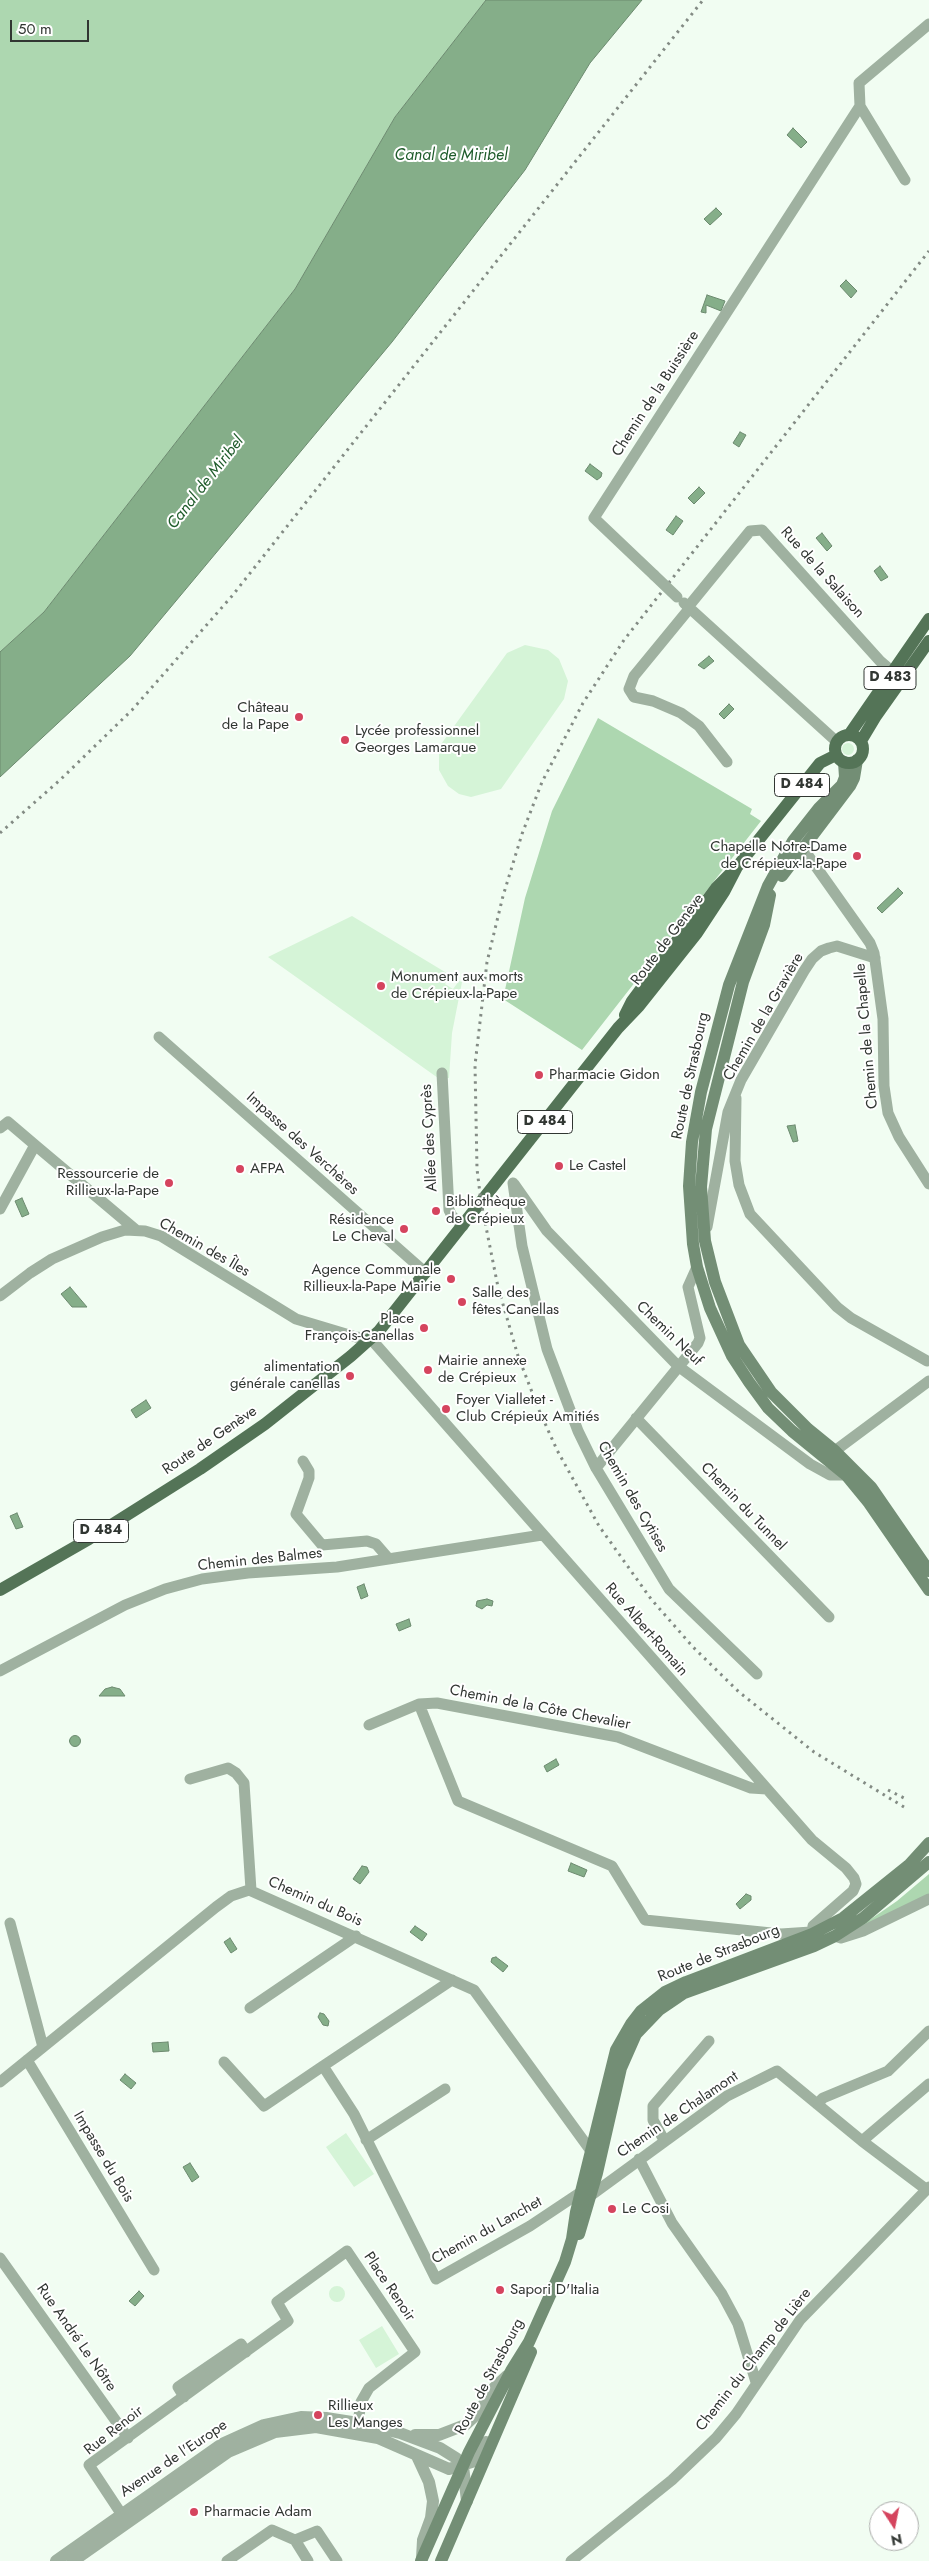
<!DOCTYPE html>
<html>
<head>
<meta charset="utf-8">
<style>
	body { margin:0 }
	#map { position:relative; width:929px; height:2561px; overflow:hidden; background:#f1fdf2; font-family:Jost,sans-serif }
	canvas { display:block }
	.north { position:absolute; left:869px; top:2501px; width:50px; height:50px; box-sizing:border-box; background:#fff; border:1px solid #adafad; border-radius:50%; rotate:169deg; font-size:14px; font-weight:700; line-height:20px; text-align:center; color:#313632 }
	.north::after { content:''; display:block; margin:auto; width:18px; height:22px; background:#d5445e; clip-path:polygon(50% 0,100% 100%,50% 72%,0 100%) }
	.scale { position:absolute; left:10px; top:20px; width:79px; height:22px; box-sizing:border-box; border:2px solid #313632; border-top:0; padding-left:6px; font-size:15px; line-height:18px; white-space:nowrap; color:#313632; -webkit-text-stroke:4px #fff; paint-order:stroke }
</style>
</head>
<body>
<div id="map">
<canvas width="929" height="2561"></canvas>
<div class="north">N</div>
<div class="scale">50 m</div>
</div>
<script>
const ctx = document.querySelector('canvas').getContext('2d');
ctx.lineJoin = 'round';
function fill(path, color) { ctx.fillStyle = color; ctx.fill(path, 'evenodd'); }
const toPath = rows => new Path2D(rows.map(r => 'M' + r).join(''));
function stroke(path, color, width, dash) { ctx.strokeStyle = color; ctx.lineWidth = width; ctx.lineCap = dash ? 'butt' : 'round'; ctx.setLineDash(dash || []); ctx.stroke(path); }
function label(font, color, halo, rows, align = 'center') {
  ctx.font = font + ' Jost,sans-serif'; ctx.lineWidth = 4; ctx.setLineDash([]); ctx.textBaseline = 'middle'; ctx.strokeStyle = halo; ctx.fillStyle = color; for (const [text, x, y, turn = 0] of rows) {
    ctx.save(); ctx.translate(x, y); ctx.rotate((+turn || 0) * Math.PI / 180); ctx.textAlign = isNaN(turn) ? turn : align; if (halo) ctx.strokeText(text, 0, 0); ctx.fillText(text, 0, 0); ctx.restore();
  }
}
fill(toPath([
	[525,645,548,650,559,659,568,681,564,699,501,789,471,797,459,794,448,786,439,770,439,747,507,653],
	'842 749a6 6 0 1 1 12 0a6 6 0 1 1-12 0Z',
	[352,916,450,975,445,984,453,989,459,981,462,982,452,1033,449,1078,438,1078,268,957],
	[346,2133,374,2174,354,2187,326,2147],
	'329 2294a8 8 0 1 1 16 0a8 8 0 1 1-16 0Z',
	[382,2326,399,2354,376,2368,359,2340]
]), '#d5f4d7');
fill(toPath([
	[0,0,486,0,395,117,295,289,44,612,0,652],
	[598,718,752,809,750,814,761,821,582,1050,503,999,525,898,552,811],
	[929,1874,929,1895,858,1928,897,1901]
]), '#add7b0');
const water = toPath([
	[486,0,642,0,590,63,525,170,392,342,130,656,0,777,0,652,44,612,295,289,395,117,486,0],
	[793,128,807,142,801,148,787,135,793,128],
	[716,208,722,214,710,225,704,219,716,208],
	[846,280,857,291,851,298,840,286,846,280],
	[707,295,725,301,721,311,706,305,706,313,701,312,707,295],
	[740,432,746,435,739,447,733,443,740,432],
	[590,464,602,473,601,477,597,480,585,471,590,464],
	[699,487,705,493,694,504,688,498,699,487],
	[676,516,683,521,673,535,666,530,676,516],
	[822,533,832,546,827,551,816,538,822,533],
	[880,566,888,577,881,581,874,571,880,566],
	[709,656,714,661,704,669,698,665,709,656],
	[729,704,734,709,724,719,719,714,729,704],
	[898,888,903,893,882,913,877,908,898,888],
	[795,1125,798,1141,793,1142,787,1126,795,1125],
	[22,1198,29,1214,22,1217,15,1201,22,1198],
	[70,1287,87,1307,72,1307,61,1294,70,1287],
	[146,1400,151,1408,136,1418,131,1410,146,1400],
	[17,1513,23,1527,16,1529,10,1516,17,1513],
	[364,1584,368,1596,361,1599,357,1587,364,1584],
	[487,1599,493,1601,492,1606,487,1605,482,1609,476,1606,477,1601,487,1599],
	[409,1619,411,1626,399,1631,396,1624,409,1619],
	[112,1687,120,1689,125,1696,99,1696,105,1689,112,1687],
	'69.5 1741a5.5 5.5 0 1 1 11 0a5.5 5.5 0 1 1-11 0Z',
	[556,1759,559,1765,547,1772,544,1766,556,1759],
	[571,1863,587,1870,584,1877,568,1871,571,1863],
	[362,1866,367,1867,369,1872,360,1884,353,1879,362,1866],
	[746,1894,751,1896,751,1900,740,1909,736,1904,746,1894],
	[415,1926,427,1934,422,1941,410,1932,415,1926],
	[230,1938,237,1949,231,1953,224,1942,230,1938],
	[496,1957,508,1966,503,1972,491,1962,492,1958,496,1957],
	[320,2013,324,2014,329,2021,328,2026,323,2025,318,2017,320,2013],
	[168,2042,169,2051,153,2052,152,2043,168,2042],
	[125,2074,136,2083,131,2089,120,2080,125,2074],
	[190,2163,199,2177,192,2182,183,2167,190,2163],
	[139,2291,144,2296,135,2306,129,2301,139,2291]
]);
fill(water, '#85ae89');
stroke(water, '#6c8a6f', 1);
stroke(toPath([
	[860,106,905,180],
	[654,575,594,518,860,106,859,83,929,24],
	[684,603,837,742],
	[688,607,750,531,762,530,880,661,894,673],
	[689,609,634,676,629,689,634,697,653,701,681,713,699,726,727,762],
	[796,844,807,854,870,943,874,953,883,1019,884,1086,888,1113,899,1137,929,1184],
	[159,1037,426,1273],
	[442,1073,449,1210,452,1216,463,1226],
	[736,1098,735,1161,739,1185,750,1214,837,1307,851,1318,927,1361],
	[0,1128,8,1122,35,1145],
	[513,1183,522,1246,547,1349,578,1431,596,1468,669,1589,757,1674],
	[514,1184,547,1231,678,1366,810,1464,830,1475,846,1475],
	[0,1209,35,1145,136,1230],
	[707,1227,728,1112,741,1080,804,971,812,959,821,951,829,948,837,946,875,958],
	[0,1296,30,1273,52,1259,102,1237,125,1230,145,1231,161,1236,296,1319,356,1337,371,1339,812,1840,846,1868,854,1878,856,1884,853,1891,813,1926,812,1934],
	[636,1418,829,1617],
	[828,1456,929,1381],
	[303,1461,309,1471,309,1478,296,1514,322,1545,367,1541,376,1544,389,1559],
	[596,1468,698,1343,700,1338,688,1287,697,1267],
	[0,1671,125,1605,165,1589,202,1579,248,1573,337,1567,542,1535],
	[419,1704,437,1703,618,1737,751,1788,767,1789],
	[369,1725,419,1704,458,1801,612,1866,645,1920,781,1934,811,1932],
	[190,1779,228,1768,236,1773,244,1783,251,1890],
	[10,1923,43,2047],
	[835,1936,841,1938,863,1931,929,1899],
	[452,1980,323,2066,354,2114,436,2279,530,2226,581,2192],
	[250,2008,356,1936],
	[27,2060,154,2270],
	[224,2062,264,2106,323,2066],
	[0,2082,216,1907,231,1896,249,1890,474,1990,591,2151,593,2158],
	[817,2104,823,2098,888,2071,929,2031],
	[366,2140,445,2089],
	[664,2140,653,2120,653,2106,709,2041],
	[862,2141,929,2084],
	[639,2159,672,2223,722,2294,738,2324,756,2382],
	[589,2192,590,2196,727,2096,777,2071,862,2141,927,2190],
	[0,2258,128,2438],
	[184,2397,178,2387,241,2344,246,2352],
	[126,2521,89,2465,288,2321,277,2302,347,2251,415,2352,369,2388,361,2402,358,2423],
	[295,2540,317,2531,337,2561],
	[227,2561,272,2530,295,2540,308,2561],
	[571,2561,672,2480,716,2438,736,2414,800,2320,929,2187]
]), '#9fb1a0', 11);
stroke(toPath([
	[415,2435,439,2435,465,2425,480,2411,492,2390,507,2376],
	[417,2456,429,2482,433,2501,431,2518,423,2540,422,2558],
	[56,2561,222,2444,264,2425,301,2417,326,2418,358,2423,400,2433,440,2448,456,2458,463,2466,467,2501],
	[73,2561,228,2452,275,2432,316,2427,378,2438,449,2469,475,2461,486,2442]
]), '#9fb1a0', 12);
stroke(toPath([
	[844,762,845,777,842,785,819,808,793,841,768,886,729,985,701,1092,692,1142,689,1186,693,1244,697,1267,710,1308,732,1356,749,1382,768,1408,792,1431,846,1475,869,1503,929,1590],
	[782,876,850,786,854,778,857,760],
	[770,895,764,925,743,982,706,1129,701,1187,705,1241,715,1282,739,1345,771,1392,808,1429,835,1451,871,1487,929,1571],
	[579,2234,597,2173,621,2068,636,2034,659,2010,684,1993,814,1946,835,1936,863,1918,929,1862],
	[421,2561,469,2452,511,2371,529,2342,565,2262,572,2239,576,2212,616,2050,631,2024,641,2011,665,1992,686,1982,812,1934,843,1918,909,1865,929,1843],
	[441,2561,531,2352]
]), '#738e75', 12);
stroke(toPath([
	[849,735,929,619],
	'835 749a14 14 0 1 1 28 0a14 14 0 1 1-28 0Z',
	[861,741,876,716,929,641],
	[625,1015,632,1001,716,888,737,867,820,763,836,755],
	[0,1590,89,1539,200,1469,265,1424,351,1356,379,1331,618,1028,639,1006,697,933,724,892,737,867]
]), '#547457', 12);
stroke(toPath([
	[0,833,60,780,132,710,232,596,703,0],
	[888,1790,908,1800],
	[904,1807,814,1752,739,1692,693,1647,651,1599,599,1526,557,1450,539,1410,518,1356,498,1287,481,1202,477,1169,475,1065,487,962,503,896,522,834,542,782,583,703,624,640,929,251]
]), '#838b84', 3, [2.5, 5]);
stroke(toPath([
	[654,575,677,597]
]), '#9fb1a0', 11);
for (const [x, y, r, color] of [
	[299,717,5,"#d5445e"],
	[345,740,5,"#d5445e"],
	[857,856,5,"#d5445e"],
	[381,986,5,"#d5445e"],
	[539,1075,5,"#d5445e"],
	[559,1166,5,"#d5445e"],
	[240,1169,5,"#d5445e"],
	[169,1183,5,"#d5445e"],
	[436,1211,5,"#d5445e"],
	[404,1229,5,"#d5445e"],
	[451,1279,5,"#d5445e"],
	[462,1302,5,"#d5445e"],
	[424,1328,5,"#d5445e"],
	[428,1370,5,"#d5445e"],
	[350,1376,5,"#d5445e"],
	[446,1409,5,"#d5445e"],
	[612,2209,5,"#d5445e"],
	[500,2290,5,"#d5445e"],
	[318,2415,5,"#d5445e"],
	[194,2512,5,"#d5445e"]
]) { const dot = new Path2D(); dot.arc(x, y, r, 0, 2 * Math.PI); ctx.fillStyle = color; ctx.fill(dot); stroke(dot, '#fff', 2); }
for (const [x, y, w] of [
	[890,678,52],
	[802,785,55],
	[545,1122,55],
	[101,1531,55]
]) { const box = new Path2D(); box.roundRect(x - w / 2, y - 11.5, w, 23, 4); ctx.fillStyle = '#fff'; ctx.fill(box); stroke(box, '#313632', 1); }
label('bold 14px', '#313632', null, [
	["D 483",890,678],
	["D 484",802,785],
	["D 484",545,1122],
	["D 484",101,1531]
]);
label('15px', '#313632', '#fff', [
	["Chemin de la Buissière",656,394,-57],
	["Rue de la Salaison",822,573,48],
	["Route de Genève",668,940,-53],
	["Chemin de la Gravière",764,1017,-60],
	["Chemin de la Chapelle",867,1036,-95],
	["Route de Strasbourg",691,1076,-78],
	["Allée des Cyprès",430,1138,-93],
	["Impasse des Verchères",302,1144,42],
	["Chemin des Îles",204,1248,30],
	["Chemin Neuf",669,1334,44],
	["Route de Genève",210,1441,-34],
	["Chemin des Cytises",632,1497,60],
	["Chemin du Tunnel",743,1507,46],
	["Chemin des Balmes",260,1560,-6],
	["Rue Albert-Romain",646,1630,49],
	["Chemin de la Côte Chevalier",540,1708,11],
	["Chemin du Bois",315,1902,24],
	["Route de Strasbourg",719,1954,-22],
	["Chemin de Chalamont",678,2115,-34],
	["Impasse du Bois",103,2157,59],
	["Chemin du Lanchet",487,2231,-29],
	["Place Renoir",389,2287,56],
	["Rue André Le Nôtre",76,2338,55],
	["Chemin du Champ de Lière",754,2360,-52],
	["Route de Strasbourg",490,2377,-62],
	["Rue Renoir",114,2431,-38],
	["Avenue de l'Europe",174,2459,-34]
]);
label('15px', '#313632', '#fff', [
	["Château",289,708,"right"],
	["de la Pape",289,725,"right"],
	["Lycée professionnel",355,731],
	["Georges Lamarque",355,748],
	["Chapelle Notre-Dame",847,847,"right"],
	["de Crépieux-la-Pape",847,864,"right"],
	["Monument aux morts",391,977],
	["de Crépieux-la-Pape",391,994],
	["Pharmacie Gidon",549,1075],
	["Le Castel",569,1166],
	["AFPA",250,1169],
	["Ressourcerie de",159,1174,"right"],
	["Rillieux-la-Pape",159,1191,"right"],
	["Bibliothèque",446,1202],
	["de Crépieux",446,1219],
	["Résidence",394,1220,"right"],
	["Le Cheval",394,1237,"right"],
	["Agence Communale",441,1270,"right"],
	["Rillieux-la-Pape Mairie",441,1287,"right"],
	["Salle des",472,1293],
	["fêtes Canellas",472,1310],
	["Place",414,1319,"right"],
	["François-Canellas",414,1336,"right"],
	["Mairie annexe",438,1361],
	["de Crépieux",438,1378],
	["alimentation",340,1367,"right"],
	["générale canellas",340,1384,"right"],
	["Foyer Vialletet -",456,1400],
	["Club Crépieux Amitiés",456,1417],
	["Le Cosi",622,2209],
	["Sapori D'Italia",510,2290],
	["Rillieux",328,2406],
	["Les Manges",328,2423],
	["Pharmacie Adam",204,2512]
], 'left');
label('italic 16px', '#1f5c2b', '#fff', [
	["Canal de Miribel",451,156],
	["Canal de Miribel",206,483,-52]
]);
</script>
</body>
</html>
